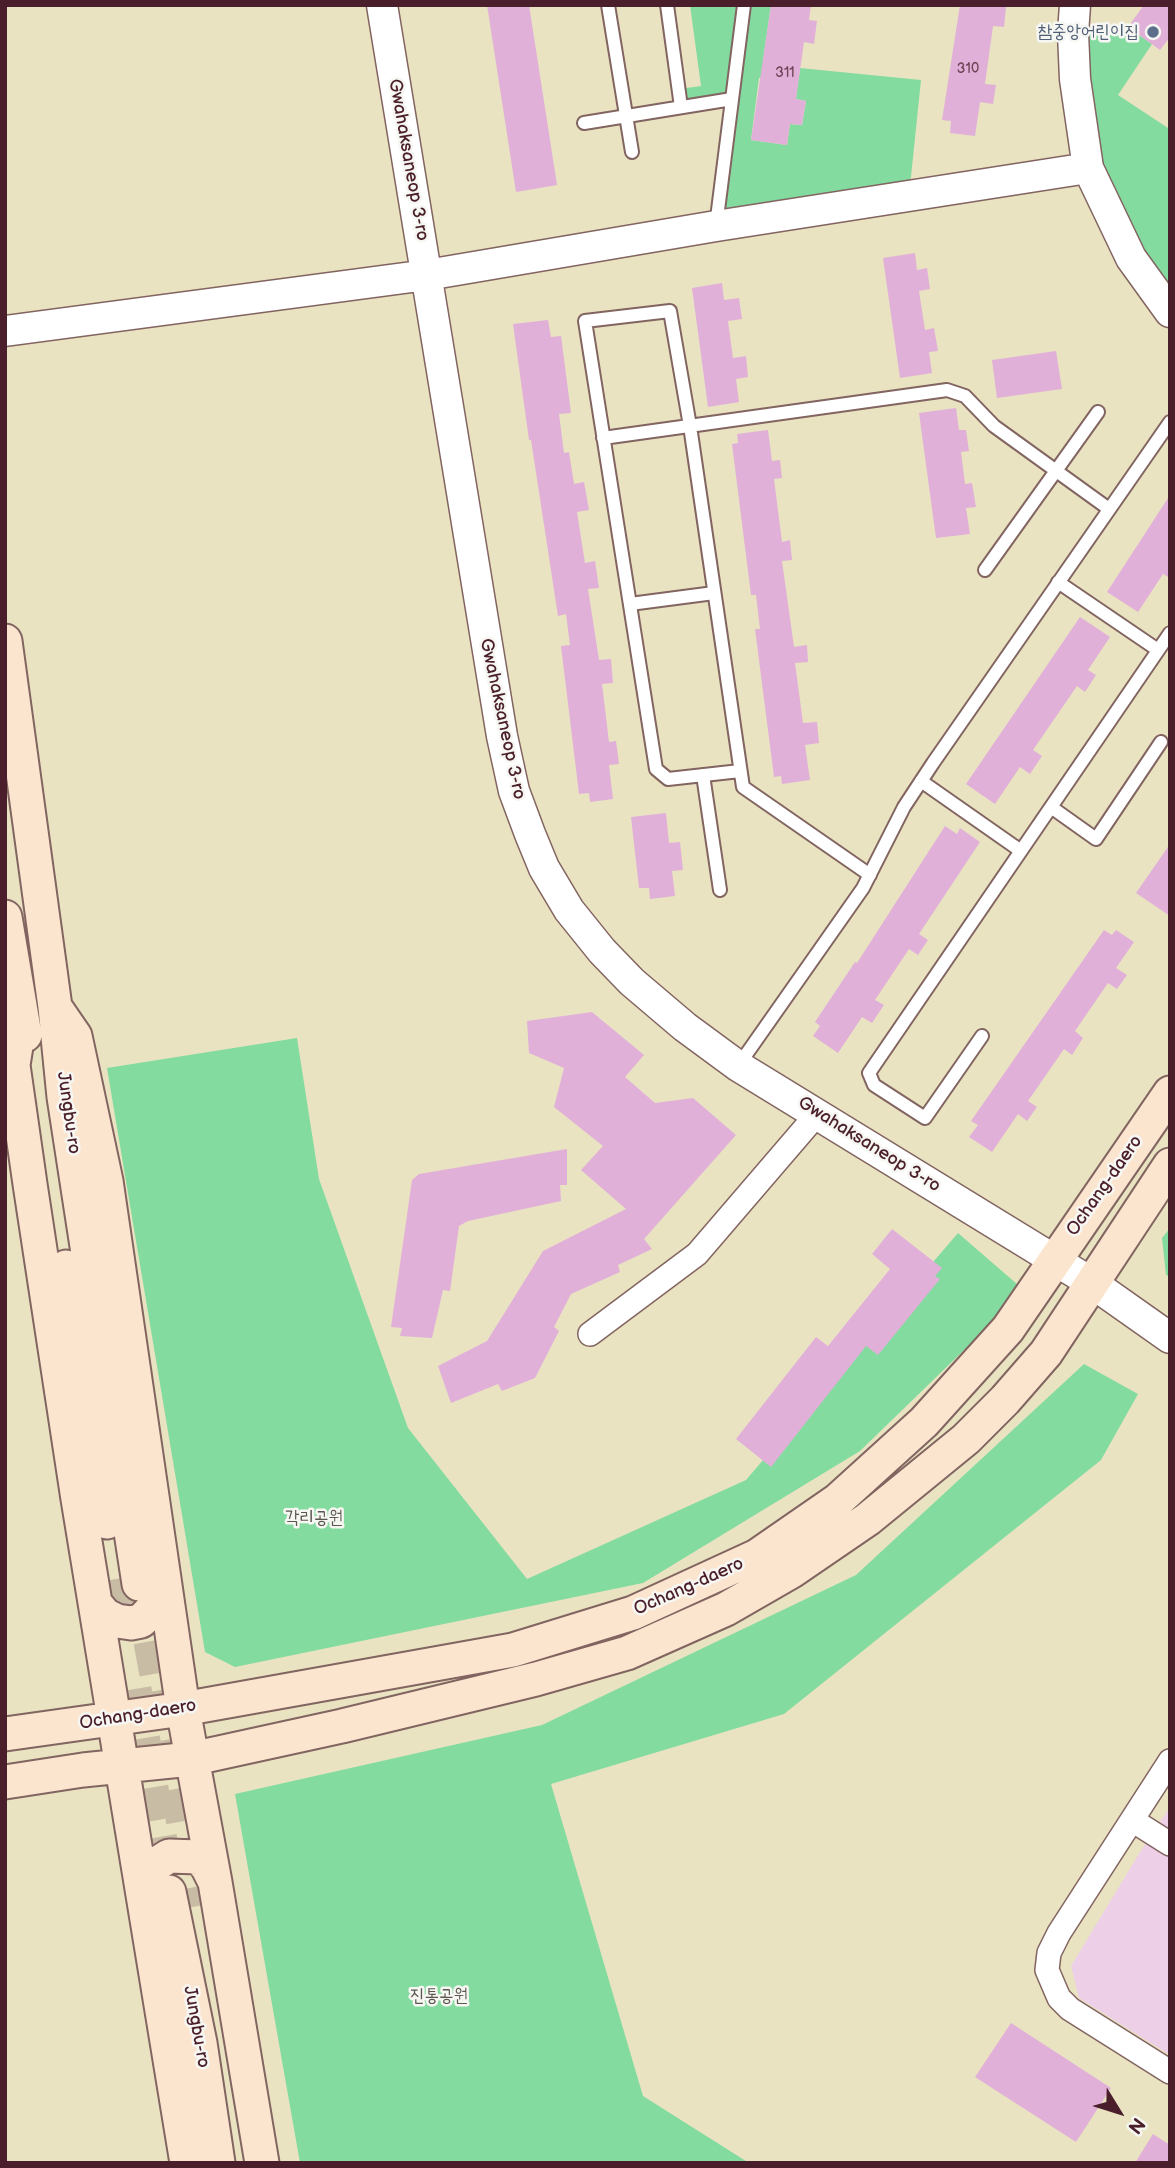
<!DOCTYPE html>
<html>
<head>
<meta charset="utf-8">
<style>
	body { margin:0 }
	#map { position:relative; width:1175px; height:2168px; overflow:hidden; background:#e9e3c2; font-family:"Balsamiq Sans",sans-serif }
	canvas { display:block }
	.frame { position:absolute; inset:0; border:7px solid #4a1f2b; pointer-events:none }
	.north { position:absolute; left:1084px; top:2077px; width:70px; height:70px; -webkit-text-stroke:5px #f6f6f2; paint-order:stroke; rotate:128deg; font-size:19px; font-weight:700; line-height:28px; text-align:center; color:#4a1f2b }
	.north::after { content:''; display:block; margin:auto; width:24px; height:32px; background:#4a1f2b; clip-path:polygon(50% 0,100% 100%,50% 72%,0 100%) }
</style>
</head>
<body>
<div id="map">
<canvas width="1175" height="2168"></canvas>
<div class="frame"></div>
<div class="north">N</div>
</div>
<script>
const ctx = document.querySelector('canvas').getContext('2d');
ctx.lineJoin = 'round';
function fill(path, color) { ctx.fillStyle = color; ctx.fill(path, 'evenodd'); }
const toPath = rows => new Path2D(rows.map(r => 'M' + r).join(''));
function stroke(path, color, width, dash) { ctx.strokeStyle = color; ctx.lineWidth = width; ctx.lineCap = dash ? 'butt' : 'round'; ctx.setLineDash(dash || []); ctx.stroke(path); }
function label(font, color, halo, rows, align = 'center') {
  ctx.font = font + ' "Balsamiq Sans","Poor Story",sans-serif'; ctx.lineWidth = 5; ctx.setLineDash([]); ctx.textBaseline = 'middle'; ctx.strokeStyle = halo; ctx.fillStyle = color; for (const [text, x, y, turn = 0] of rows) {
    ctx.save(); ctx.translate(x, y); ctx.rotate((+turn || 0) * Math.PI / 180); ctx.textAlign = isNaN(turn) ? turn : align; if (halo) ctx.strokeText(text, 0, 0); ctx.fillText(text, 0, 0); ctx.restore();
  }
}
fill(toPath([
	[1170,1807,1170,2055,1079,1998,1071,1966,1140,1852]
]), '#edd0e8');
fill(toPath([
	[690,5,771,5,763,61,768,79,759,78,751,140,787,145,790,124,802,125,806,101,796,99,800,68,921,80,909,196,716,226,732,99,681,107,679,89,701,86],
	[1073,26,1128,27,1152,44,1118,95,1168,128,1170,126,1170,298,1110,216],
	[297,1038,319,1179,408,1428,527,1579,746,1480,958,1233,1025,1291,860,1451,643,1583,235,1667,205,1652,107,1068],
	[1170,1228,1170,1277,1166,1275,1162,1238],
	[1084,1364,1138,1394,1101,1460,784,1714,551,1784,643,2096,749,2163,300,2163,235,1794,542,1725,856,1575]
]), '#84db9f');
fill(toPath([
	[487,5,529,5,557,185,516,192],
	[771,5,811,5,809,20,817,21,814,44,804,42,796,99,806,101,802,125,790,124,787,145,751,140],
	[960,5,1006,7,1004,27,993,26,985,84,996,85,993,104,980,102,975,136,950,133,951,121,942,120],
	[1144,5,1170,5,1170,37,1160,50,1128,27],
	[915,253,917,270,927,268,930,289,919,291,925,330,934,328,938,351,929,352,932,373,900,378,883,258],
	[722,283,724,300,739,298,742,319,728,321,733,358,746,356,748,377,736,379,739,402,708,407,692,288],
	[548,320,551,337,561,336,571,413,559,414,564,453,569,452,574,484,584,482,589,510,577,512,585,563,595,561,599,588,588,589,599,660,611,659,613,683,602,684,609,742,616,741,619,764,609,765,613,799,590,802,589,793,579,794,561,646,570,645,566,614,558,616,531,440,529,440,513,324],
	[1056,351,1062,389,997,398,992,360],
	[956,408,959,430,966,430,969,451,961,452,965,484,972,483,976,507,966,508,970,534,936,538,919,413],
	[768,430,772,461,780,460,782,478,774,479,782,542,790,540,792,560,782,561,794,647,807,645,808,662,795,663,803,723,817,722,819,743,805,745,810,780,782,784,781,776,774,777,755,629,760,629,756,595,751,595,732,444,738,443,737,434],
	[1170,495,1170,578,1163,574,1138,612,1107,592],
	[1080,617,1110,637,1088,670,1096,675,1085,692,1077,686,1033,750,1042,756,1030,774,1020,767,995,804,966,784],
	[666,813,669,843,680,842,683,870,672,871,675,896,650,899,649,888,639,888,631,817],
	[945,826,957,834,960,828,980,842,919,934,928,940,918,955,909,949,875,1000,884,1005,872,1023,862,1017,838,1053,813,1036,820,1026,815,1022,855,962,857,963],
	[1170,844,1170,916,1136,893],
	[1104,930,1112,935,1116,930,1134,942,1116,968,1127,975,1117,989,1108,983,1075,1031,1083,1038,1072,1055,1064,1049,1028,1101,1037,1107,1027,1121,1018,1114,992,1152,969,1137,978,1125,971,1121],
	[592,1012,644,1055,625,1077,655,1103,693,1098,736,1135,644,1239,652,1249,618,1265,620,1272,571,1294,554,1327,559,1331,535,1378,502,1391,498,1384,451,1403,438,1366,487,1341,543,1251,626,1209,581,1170,603,1146,554,1107,564,1068,529,1053,527,1021],
	[567,1149,567,1185,560,1185,561,1201,468,1221,459,1226,450,1291,443,1290,432,1338,400,1336,402,1328,391,1327,412,1180,419,1174],
	[892,1229,942,1268,935,1276,940,1279,878,1355,866,1346,771,1467,736,1439,816,1337,828,1346,890,1269,872,1254],
	[1011,2023,1111,2088,1076,2142,975,2077],
	[1153,2134,1170,2145,1170,2163,1135,2163]
]), '#e1b0d9');
stroke(toPath([
	[116,1579,125,1632],
	[141,1592,198,1906],
	[135,1689,169,1888]
]), '#c9bca4', 33, [33, 17]);
const service = toPath([
	[608,5,632,152],
	[667,5,681,107],
	[584,123,732,99],
	[716,226,744,5],
	[603,438,947,390,965,396,994,426,1109,509],
	[985,570,1098,412],
	[1058,582,1158,650],
	[630,604,714,593],
	[740,771,668,779,656,769,585,321,670,311,690,426,743,787,870,875],
	[703,775,720,890],
	[921,781,1021,851],
	[1051,807,1096,839,1161,742],
	[982,1036,925,1118,874,1085,869,1073,1170,633],
	[738,1066,863,888,904,807,933,763,1170,422]
]);
const minor = toPath([
	[590,1334,697,1254,818,1113],
	[1170,1761,1059,1933,1049,1953,1047,1970,1059,1998,1070,2009,1170,2072],
	[1132,1820,1170,1844]
]);
const tertiary = toPath([
	[382,5,502,736,514,791,530,834,544,868,569,910,602,951,632,982,685,1027,738,1066,1092,1283,1170,1338],
	[1075,5,1073,33,1075,79,1088,168,1131,258,1170,312],
	[5,331,427,275,716,226,1088,168]
]);
const secondary = toPath([
	[5,641,55,1007,64,1097,139,1584],
	[5,917,25,1035],
	[55,1007,75,1036,106,1181,183,1709,215,1882,262,2163],
	[21,1015,13,1065,30,1184,78,1499,187,2163],
	[66,1267,107,1522],
	[95,1603,105,1615,117,1621,131,1623,141,1621,160,1601,165,1587],
	[5,1734,183,1709,513,1650,633,1613,757,1556,838,1500,924,1422,1008,1329,1170,1093],
	[5,1782,83,1770,191,1759,342,1726,536,1679,627,1653,726,1609,792,1571,868,1519,966,1439,1005,1400,1046,1353,1170,1165],
	[169,1892,200,2043,218,2163],
	[146,1899,147,1875,158,1863,169,1856,198,1857,207,1866,215,1882]
]);
stroke(service, '#826460', 16);
stroke(minor, '#826460', 26);
stroke(tertiary, '#826460', 33);
stroke(secondary, '#826460', 37);
stroke(service, '#fff', 12);
stroke(minor, '#fff', 23);
stroke(tertiary, '#fff', 30);
stroke(secondary, '#fce5cf', 33);
for (const [x, y, r, color] of [
	[1153,32,7,"#5c6f8a"]
]) { const dot = new Path2D(); dot.arc(x, y, r, 0, 2 * Math.PI); ctx.fillStyle = color; ctx.fill(dot); stroke(dot, '#f6f6f2', 2.5); }
label('14px', '#704356', null, [
	["310",968,69],
	["311",785,73]
]);
label('18px', '#4e5e75', '#f6f6f2', [
	["참중앙어린이집",1139,32]
], 'right');
label('18px', '#4a1f2b', '#f6f6f2', [
	["Gwahaksaneop 3-ro",408,160,80],
	["Gwahaksaneop 3-ro",502,719,78],
	["Jungbu-ro",68,1113,82],
	["Gwahaksaneop 3-ro",869,1145,32],
	["Ochang-daero",1105,1186,-55],
	["Ochang-daero",689,1587,-24],
	["Ochang-daero",138,1715,-9],
	["Jungbu-ro",196,2027,80]
]);
label('18px', '#5b574e', '#f6f6f2', [
	["각리공원",314,1518],
	["진통공원",439,1996]
]);
</script>
</body>
</html>
